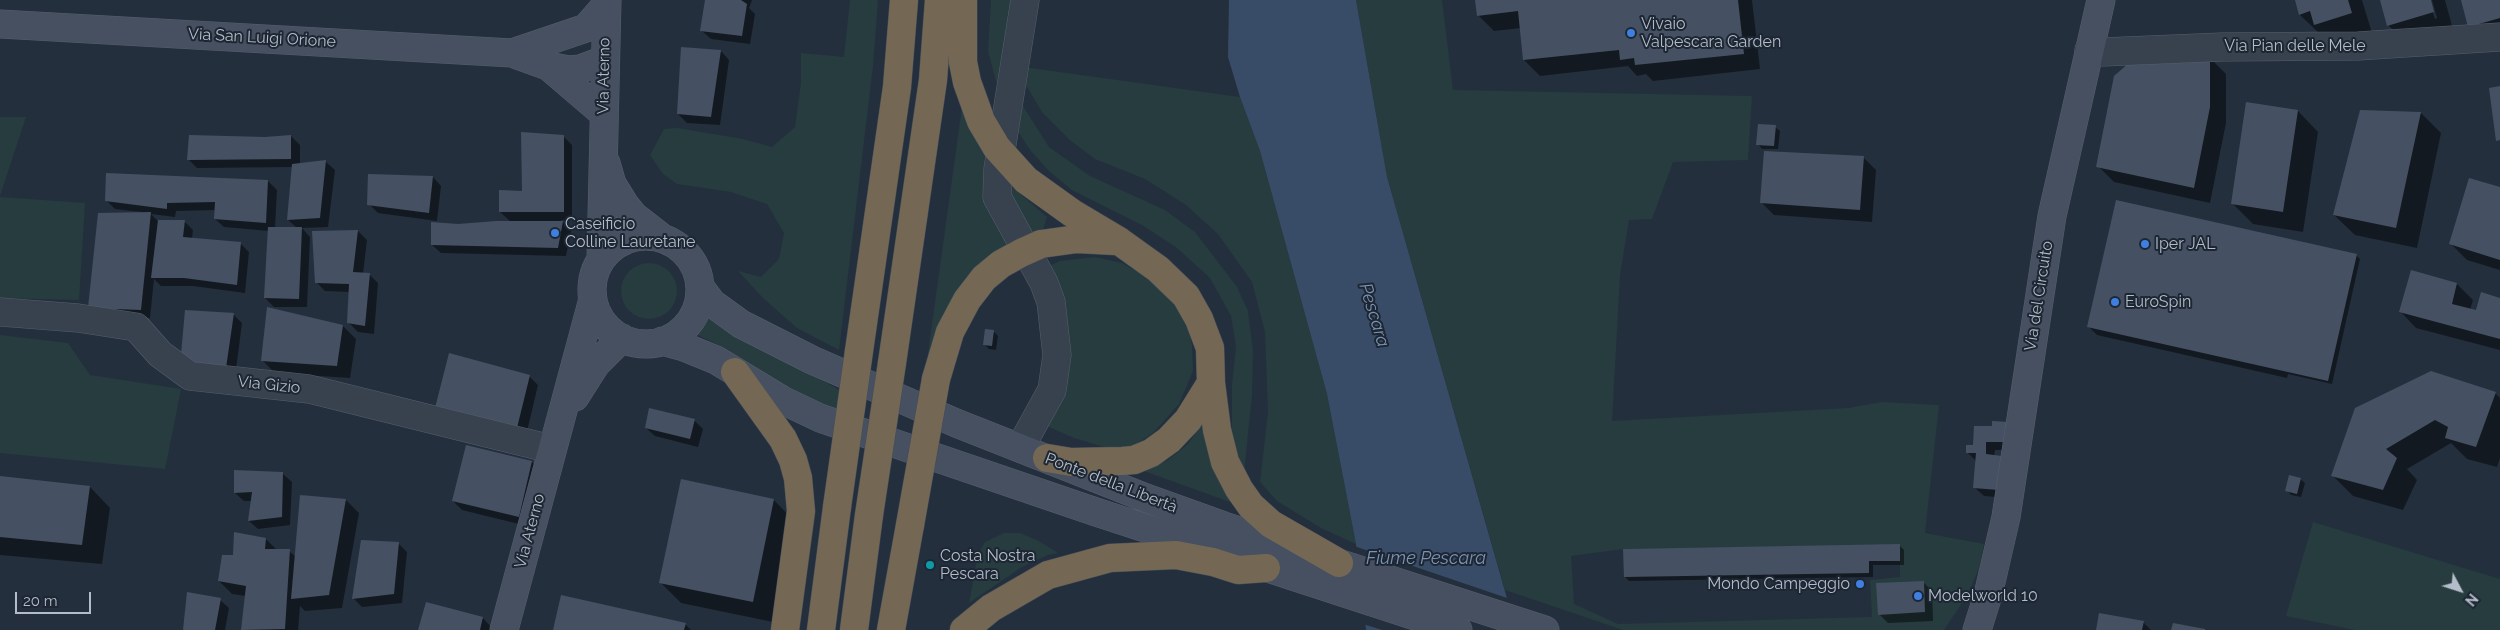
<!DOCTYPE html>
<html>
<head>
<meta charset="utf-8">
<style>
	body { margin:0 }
	#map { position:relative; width:2500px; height:630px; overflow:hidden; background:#242f3e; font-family:Raleway,sans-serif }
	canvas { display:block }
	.north { position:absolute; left:2435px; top:565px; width:50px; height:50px; -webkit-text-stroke:4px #1d2633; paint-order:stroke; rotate:130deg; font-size:14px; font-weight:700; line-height:20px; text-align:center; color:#b4bcc9 }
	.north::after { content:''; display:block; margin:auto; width:18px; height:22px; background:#b4bcc9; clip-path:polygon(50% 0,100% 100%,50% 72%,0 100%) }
	.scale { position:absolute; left:15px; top:592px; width:76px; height:22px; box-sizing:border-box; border:2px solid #b4bcc9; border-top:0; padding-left:6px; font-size:15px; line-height:18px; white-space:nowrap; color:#b4bcc9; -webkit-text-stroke:4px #1d2633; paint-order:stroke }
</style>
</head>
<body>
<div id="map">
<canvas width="2500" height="630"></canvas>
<div class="north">N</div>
<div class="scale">20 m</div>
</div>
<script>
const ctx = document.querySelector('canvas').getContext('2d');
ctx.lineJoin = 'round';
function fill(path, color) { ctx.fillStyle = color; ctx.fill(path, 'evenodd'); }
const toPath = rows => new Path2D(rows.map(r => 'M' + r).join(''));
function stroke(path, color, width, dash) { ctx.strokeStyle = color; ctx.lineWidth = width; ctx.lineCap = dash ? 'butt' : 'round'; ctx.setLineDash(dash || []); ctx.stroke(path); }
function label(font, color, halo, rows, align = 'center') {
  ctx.font = font + ' Raleway,sans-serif'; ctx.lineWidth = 4; ctx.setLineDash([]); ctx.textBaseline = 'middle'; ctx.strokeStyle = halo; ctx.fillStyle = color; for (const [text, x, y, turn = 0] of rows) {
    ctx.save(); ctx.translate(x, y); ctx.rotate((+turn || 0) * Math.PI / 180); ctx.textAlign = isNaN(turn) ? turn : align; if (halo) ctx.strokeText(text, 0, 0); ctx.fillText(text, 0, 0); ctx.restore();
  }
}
fill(toPath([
	[850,0,878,0,873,66,839,350,797,328,764,299,738,271,761,277,779,259,784,233,767,204,731,192,677,184,663,174,650,155,664,129,677,128,743,139,772,147,795,127,801,83,801,53,844,57],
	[991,0,1012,0,1021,103,1049,147,1090,176,1165,210,1195,232,1237,287,1248,311,1253,352,1252,395,1244,473,1236,451,1232,431,1232,385,1236,346,1231,316,1210,278,1177,248,1142,225,1072,190,1049,171,1031,151,1016,129,995,78,988,51],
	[1356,0,1442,0,1453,90,1752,96,1748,160,1673,162,1652,219,1629,220,1620,275,1612,421,1848,408,1882,402,1939,405,1925,533,1984,544,1979,568,1968,594,1944,630,1623,630,1505,590,1387,177],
	[1900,545,1900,577,1870,580,1872,617,1618,624,1574,604,1571,556,1623,549],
	[1023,67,1240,97,1260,151,1327,394,1356,544,1321,528,1277,501,1260,482,1268,412,1265,332,1252,282,1218,234,1186,205,1145,179,1095,159,1071,141,1042,112,1024,82],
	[962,107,1004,180,1047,217,1040,239,1019,248,925,375],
	[0,117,26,117,0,196],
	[0,197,85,203,79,300,0,298],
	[1095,257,1122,263,1148,278,1174,303,1189,331,1192,345,1193,371,1179,404,1154,432,1135,445,1120,448,1107,448,1074,438,1040,423,1050,417,1047,267,1060,261],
	'621 291a28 28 0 1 1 56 0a28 28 0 1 1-56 0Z',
	[707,309,721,324,843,392,841,410,792,392,725,348,693,333,703,323],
	[0,335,68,343,90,375,181,389,165,469,0,453],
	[1206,418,1238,505,1144,471,1168,460,1188,444],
	[2313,522,2500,579,2500,630,2355,630,2286,616],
	[1004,533,1020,533,1037,540,1058,553,1048,555,1022,567,969,603,978,554,985,542]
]), '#263c3f');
fill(toPath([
	[1229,0,1356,0,1387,177,1516,630,1366,630,1356,544,1327,394,1260,151,1240,97,1228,57]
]), '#394c67');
fill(toPath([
	[1354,546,1510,599,1518,630,1382,630,1363,624]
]), '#242f3e');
fill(toPath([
	[706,0,752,0,749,8,755,14,750,44,711,39,702,31],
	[1477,0,1752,0,1760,69,1653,81,1646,74,1637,76,1628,66,1540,76,1524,60,1521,28,1494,31,1478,15],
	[2296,0,2362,0,2372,33,2321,35,2300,15],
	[2382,0,2429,0,2435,19,2437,18,2432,0,2445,0,2454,33,2409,46,2388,25],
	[2463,0,2500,0,2500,44,2470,27],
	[721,51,729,60,720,125,687,123,678,114],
	[2210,58,2226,74,2226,123,2210,203,2114,182,2098,166],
	[2298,111,2318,132,2303,232,2253,224,2232,203],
	[2421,113,2441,133,2417,248,2355,235,2334,215],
	[1775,127,1780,131,1778,149,1762,149,1758,144],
	[291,136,300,145,300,165,326,162,335,170,328,227,302,228,310,237,307,307,274,307,265,298,269,231,224,227,215,219,216,210,176,211,175,217,151,214,158,221,184,221,193,230,192,239,240,243,249,252,245,293,193,286,161,286,154,279,150,318,98,316,141,212,115,209,106,200,268,181,277,190,275,228,297,228,288,220,293,167,197,168,188,159,265,138],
	[563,136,572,145,572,220,561,220,571,231,566,256,441,253,432,245,458,225,511,222,500,212,523,193],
	[1863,157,1876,170,1872,222,1774,215,1761,202],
	[433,177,441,186,437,221,378,213,369,204],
	[2500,188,2500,270,2467,260,2451,244],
	[358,231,367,240,363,274,369,274,378,283,374,334,358,332,349,323,350,292,325,291,316,282],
	[2356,255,2360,259,2332,384,2288,374,2287,378,2097,335,2088,326],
	[2412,272,2457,284,2473,300,2470,310,2477,312,2500,299,2500,350,2416,328,2400,311],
	[233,314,242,323,235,377,190,374],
	[343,326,356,339,350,378,275,373,262,360],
	[994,332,998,336,996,350,989,349,984,344],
	[529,376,538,385,524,444,484,434],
	[2495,393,2500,398,2500,458,2497,467,2467,459,2451,443,2407,469,2417,480,2403,510,2353,496,2332,475,2356,409],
	[694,420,703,429,698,447,655,436,646,428],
	[1993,428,2016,450,1995,450,1994,456,2007,498,1984,496,1975,488,1976,461,1967,452],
	[467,446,532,462,541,471,527,526,462,510,453,501],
	[283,474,292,482,290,525,258,529,249,521,252,501,244,501,235,493],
	[0,477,90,487,110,508,102,564,0,555],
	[2300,479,2305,483,2301,497,2291,495,2287,490],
	[346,500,359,513,342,608,305,611,300,606,298,630,242,630,246,596,232,594,219,581,234,556,266,539,277,550,289,551,296,557],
	[774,500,794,521,773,622,681,603,660,582],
	[398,543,407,552,402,603,362,607,353,598],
	[1900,546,1904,550,1904,565,1873,565,1873,577,1629,581,1625,577],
	[1923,582,1932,591,1933,621,1888,623,1879,614],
	[220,600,229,608,225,630,184,630],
	[483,618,491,627,491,630,420,630],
	[2144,623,2151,630,2097,630],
	[685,624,691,630,554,630]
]), '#0007');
fill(toPath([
	[705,0,741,0,747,4,742,36,700,31],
	[1475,0,1738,0,1744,54,1635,65,1634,58,1620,60,1619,50,1523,60,1518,11,1477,16],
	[2295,0,2348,0,2352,13,2314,25,2310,11,2299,15],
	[2380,0,2431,0,2434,12,2387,26],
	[2461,0,2500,0,2500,18,2468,27],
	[681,47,721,50,711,117,677,114],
	[2138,55,2210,57,2210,107,2194,188,2096,167,2114,76],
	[2500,86,2500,140,2496,141,2489,88],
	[2246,102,2298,110,2283,212,2231,204],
	[2360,110,2421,112,2396,228,2333,215],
	[1758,124,1776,125,1774,146,1756,145],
	[521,132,564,135,564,212,499,212,499,190,522,191],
	[189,135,265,137,291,135,291,159,187,160],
	[1764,151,1864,156,1860,210,1760,203],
	[326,160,320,218,287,220,292,164],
	[106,173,268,180,266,223,214,219,215,202,167,203,167,209,105,201],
	[368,174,433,176,429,213,367,205],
	[2469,178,2500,187,2500,260,2449,244],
	[2116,200,2357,254,2328,381,2087,327],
	[151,212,141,310,88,308,98,213],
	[158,220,185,220,183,237,241,242,237,285,184,278,151,278],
	[496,221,563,221,558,248,431,245,431,222,458,224],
	[268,227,302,227,299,299,264,298],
	[358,230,353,272,370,273,365,326,347,323,349,284,315,283,312,231],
	[2411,270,2457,283,2452,304,2476,310,2481,292,2500,298,2500,339,2399,312],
	[267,307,343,325,337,366,261,361],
	[185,310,234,313,226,368,180,366],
	[985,329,994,330,992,346,983,345],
	[449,353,530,375,515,436,435,408],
	[2431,371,2496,392,2476,447,2445,438,2448,427,2435,420,2386,449,2397,458,2383,490,2331,476,2355,408],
	[649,408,695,419,690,439,645,428],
	[1992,421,2009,422,2008,442,1986,442,1986,454,2002,456,1999,490,1973,488,1976,453,1966,453,1966,445,1973,445,1974,426,1992,426],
	[466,445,532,461,519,517,452,501],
	[234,470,283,472,282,517,248,521,252,492,234,493],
	[2289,475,2301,478,2297,494,2285,491],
	[0,476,90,486,82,545,0,537],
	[681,479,774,499,753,602,659,583],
	[300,495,346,499,329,595,291,599],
	[234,532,266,538,265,549,290,549,285,629,241,630,246,586,218,581,222,555,233,555],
	[361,540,399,542,394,594,352,599],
	[1900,544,1900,561,1869,561,1869,573,1624,577,1623,549],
	[1924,581,1925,612,1878,615,1876,583],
	[187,592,221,598,215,630,183,630],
	[561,595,686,623,684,630,553,630],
	[426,602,483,617,480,630,418,630],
	[2099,613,2144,621,2142,630,2096,630],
	[2173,623,2205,629,2205,630,2171,630]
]), '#455162');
const street = toPath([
	[2089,50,2103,52,2222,47,2358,46,2500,37],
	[0,312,78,318,136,327,160,354,190,376,309,389,551,449],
	[1020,448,1052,390,1057,355,1051,302,1044,283,997,197,998,169,1025,0]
]);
const secondary = toPath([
	[0,24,512,53,548,66,569,70,580,69,604,60],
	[512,53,586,28,606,5],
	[548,66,603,113],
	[606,163,612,184,625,205,634,216,661,237],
	'592 290a54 54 0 1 1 108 0a54 54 0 1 1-108 0Z',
	[601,260,607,0],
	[700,287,712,303,741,324,812,360,956,423,1146,498,1224,526,1545,630],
	[662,341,684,347,716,360,782,400,820,418,1096,512,1458,630],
	[575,397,596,364,622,338],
	[504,630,593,299],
	[1977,630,1988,595,2006,517,2052,216,2101,0]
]);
const highway = toPath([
	[963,0,963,62,967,82,981,121,997,148],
	[1026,180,1072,213,1119,241,1158,269,1186,296,1199,319,1210,348,1211,383,1217,430,1225,462,1239,489,1251,506,1271,524,1339,563],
	[1041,244,1077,239,1115,241],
	[859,351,897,87,904,0],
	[892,363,933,80,939,0],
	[735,372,783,439,793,460,798,478,801,511,785,630],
	[936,379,950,332,967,300,984,278,1001,264,1021,253],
	[1047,458,1071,462,1122,461,1134,460,1151,453,1169,440,1188,420,1211,383],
	[821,630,837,507],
	[854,630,869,515],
	[891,630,910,525],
	[964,630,991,608,1048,575,1110,558,1176,555,1213,562,1238,570,1266,568]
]);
stroke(street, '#565f6c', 29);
stroke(secondary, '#565f6c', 29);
stroke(highway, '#434c59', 29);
stroke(street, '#38414e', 28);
stroke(secondary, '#465061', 28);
stroke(highway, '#746855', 28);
const highwayBridge = toPath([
	[997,148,1026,180],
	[1021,253,1041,244],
	[837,507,859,351],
	[869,515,892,363],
	[910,525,936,379]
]);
stroke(highwayBridge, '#434c59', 29, []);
stroke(highwayBridge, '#746855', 28);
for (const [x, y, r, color] of [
	[1631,33,5,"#3f7fe0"],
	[555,233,5,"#3f7fe0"],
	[2145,244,5,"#3f7fe0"],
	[2115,302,5,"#3f7fe0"],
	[930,565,5,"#0f9aa8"],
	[1860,584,5,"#3f7fe0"],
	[1918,596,5,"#3f7fe0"]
]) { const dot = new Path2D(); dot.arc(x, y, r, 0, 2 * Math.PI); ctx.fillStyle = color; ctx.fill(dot); stroke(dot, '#1d2633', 2); }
label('16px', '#b4bcc9', '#1d2633', [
	["Vivaio",1641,24],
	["Valpescara Garden",1641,42],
	["Caseificio",565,224],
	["Colline Lauretane",565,242],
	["Iper JAL",2155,244],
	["EuroSpin",2125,302],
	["Costa Nostra",940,556],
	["Pescara",940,574],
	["Mondo Campeggio",1850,584,"right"],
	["Modelworld 10",1928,596]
], 'left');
label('16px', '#b4bcc9', '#1d2633', [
	["Via San Luigi Orione",262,38,3],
	["Via Pian delle Mele",2295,46],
	["Via Aterno",604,76,-89],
	["Via del Circuito",2039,296,-81],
	["Via Gizio",269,385,6],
	["Ponte della Libertà",1111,483,21],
	["Via Aterno",530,531,-75]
]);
label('italic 18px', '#7c92b1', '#1d2633', [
	["Pescara",1374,315,73],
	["Fiume Pescara",1426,559]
]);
</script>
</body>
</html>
